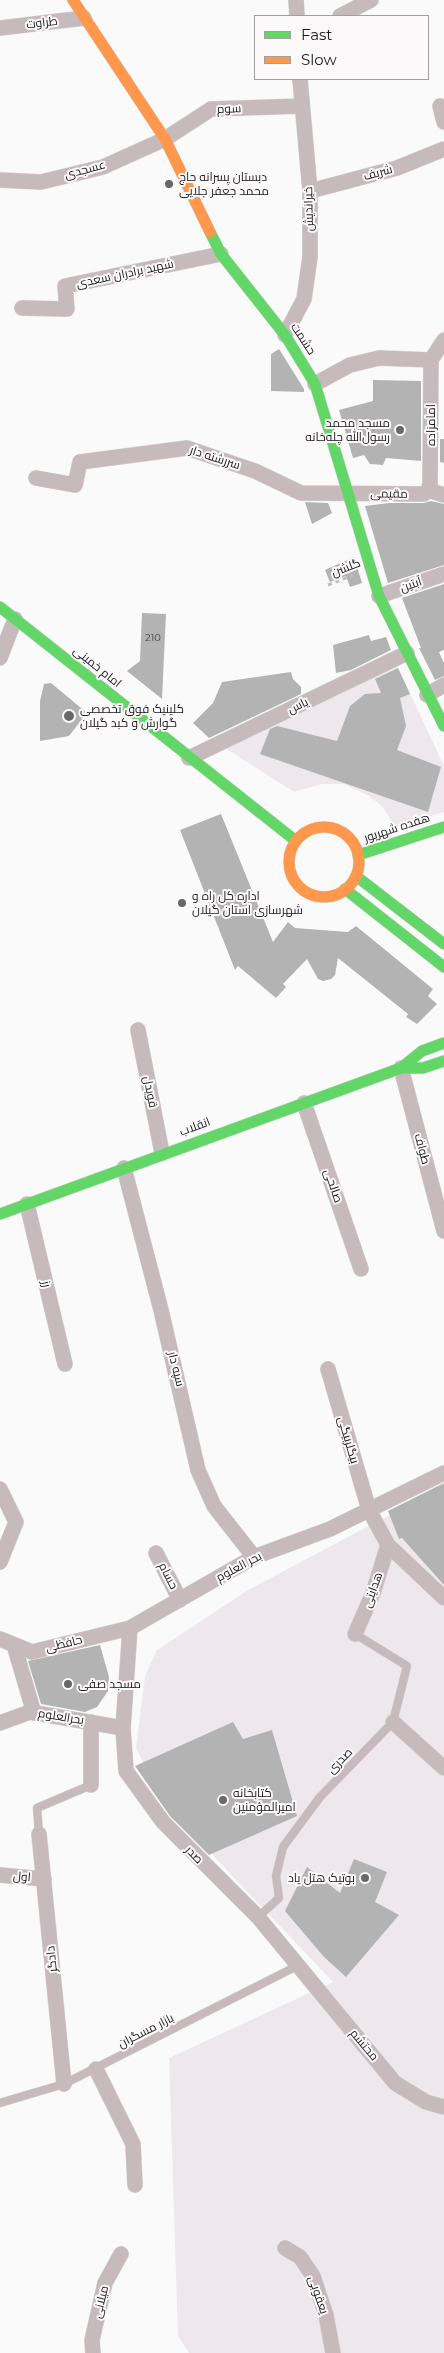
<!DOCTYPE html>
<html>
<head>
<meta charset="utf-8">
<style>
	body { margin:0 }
	#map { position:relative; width:444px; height:2353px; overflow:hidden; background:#fbfafb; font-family:Montserrat,sans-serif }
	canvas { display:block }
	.legend { position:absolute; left:254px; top:15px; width:175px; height:65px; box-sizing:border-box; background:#fcf9fb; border:1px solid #a29fa1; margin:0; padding:6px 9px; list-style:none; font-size:15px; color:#1b191a }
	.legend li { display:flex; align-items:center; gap:10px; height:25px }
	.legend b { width:25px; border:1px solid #a29fa1 }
</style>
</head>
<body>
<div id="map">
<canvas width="444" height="2353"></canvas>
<ul class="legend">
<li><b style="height:6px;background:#63d668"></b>Fast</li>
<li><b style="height:6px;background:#ff974d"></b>Slow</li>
</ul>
</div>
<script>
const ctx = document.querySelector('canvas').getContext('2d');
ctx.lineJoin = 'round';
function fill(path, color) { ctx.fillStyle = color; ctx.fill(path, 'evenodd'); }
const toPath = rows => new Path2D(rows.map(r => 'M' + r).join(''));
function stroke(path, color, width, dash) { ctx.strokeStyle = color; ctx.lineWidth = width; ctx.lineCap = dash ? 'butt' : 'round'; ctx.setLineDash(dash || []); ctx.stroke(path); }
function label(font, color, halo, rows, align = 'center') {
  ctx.font = font + ' Montserrat,Cairo,sans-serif'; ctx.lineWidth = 4; ctx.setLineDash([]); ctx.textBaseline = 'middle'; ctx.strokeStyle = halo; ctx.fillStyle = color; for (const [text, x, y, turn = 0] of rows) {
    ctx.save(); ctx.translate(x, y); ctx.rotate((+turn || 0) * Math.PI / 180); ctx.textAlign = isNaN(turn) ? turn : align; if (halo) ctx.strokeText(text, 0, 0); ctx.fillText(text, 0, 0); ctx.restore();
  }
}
fill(toPath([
	[396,663,444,766,444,812,395,827,383,807,369,796,344,784,322,784,294,792,222,746],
	[444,1486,444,2353,189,2353,178,2336,169,2058,333,1982,219,1862,155,1786,136,1748,145,1676,157,1650,248,1590]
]), '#eee8ec');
fill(toPath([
	[279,349,304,389,304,392,271,391,271,354],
	[373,380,421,381,421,461,386,458,383,465,370,464,364,455,353,458,339,410,373,401],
	[440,439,444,439,444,463,440,462],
	[431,501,444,504,444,565,388,583,365,506,389,503,424,503],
	[305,502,328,503,332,513,312,524],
	[354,557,362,583,350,587,346,576,330,582,325,570],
	[444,584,444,650,439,652,444,663,444,676,435,680,419,648,421,648,402,598],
	[142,613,166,614,162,699,127,671,140,661],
	[369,635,371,641,386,637,391,650,351,670,336,673,333,645],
	[398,668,410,694,400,698,406,726,397,750,441,767,428,812,260,754,270,729,277,726,337,741,350,706,365,694,381,693,375,679],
	[291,672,293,679,301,687,301,694,209,738,193,723,213,703,222,682],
	[51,683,87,713,69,736,40,741,40,701,44,684],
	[221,814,273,942,288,922,295,928,348,932,356,926,433,989,428,996,437,1004,417,1024,406,1017,408,1014,338,958,335,975,331,979,323,981,318,979,307,959,283,984,286,987,276,998,238,966,235,970,180,830],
	[444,1483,444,1585,402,1538,399,1539,388,1511],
	[100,1645,109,1677,108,1691,97,1707,85,1712,41,1704,28,1661],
	[233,1722,243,1739,272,1730,297,1816,209,1855,170,1816,135,1766],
	[354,1859,387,1872,375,1902,399,1915,346,1977,324,1957,285,1911,307,1867,340,1893]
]), '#b4b3b4');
const lane = toPath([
	[39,1834,37,1808,91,1785],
	[258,1917,279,1898,276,1876,283,1847,320,1797,393,1722,407,1666,355,1634],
	[0,2103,64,2084,297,1966]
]);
const street = toPath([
	[296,0,297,16],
	[340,16,371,0],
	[0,28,84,18],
	[440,106,444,122],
	[0,180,41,182,103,167,165,139,211,109,302,106],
	[310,191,397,168,444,149],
	[22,308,67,309,65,286,221,254],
	[285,335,304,299,310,257,310,191,300,79],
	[431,360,444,340],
	[315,384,350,365,379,358,431,360],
	[36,478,75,485,80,462,187,448,255,471,301,493,424,494,428,490],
	[428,490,430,484,431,360],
	[428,490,444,495],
	[379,596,444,574],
	[0,658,15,619],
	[427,695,444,685],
	[189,758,407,653],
	[138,1030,162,1153],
	[401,1068,444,1231],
	[304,1103,361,1269],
	[124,1168,161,1310,198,1470,214,1506,254,1557],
	[27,1204,65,1364],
	[328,1369,369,1510,388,1545,444,1598],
	[444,1473,330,1529,254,1557,130,1628,123,1728,126,1771,163,1822,258,1917,395,2083,426,2102,444,2107],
	[0,1489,16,1522,0,1562],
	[156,1553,180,1600],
	[355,1634,373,1593,388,1545],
	[0,1639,32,1652,130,1628],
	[14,1645,34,1713],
	[393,1722,444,1768],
	[0,1723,30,1712,123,1728],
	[91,1785,91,1722],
	[39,1834,64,2084],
	[0,1875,44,1879],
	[96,2069,133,2144,135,2185],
	[285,2248,300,2257,313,2276,326,2315,333,2353],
	[93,2353,92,2340,105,2283,121,2254]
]);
const fast = toPath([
	[210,232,221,254,285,335,315,384,379,596,444,726],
	[0,607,296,841],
	[358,855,444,827],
	[356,876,444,944],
	[345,889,444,967],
	[401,1068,423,1068,444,1061],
	[0,1214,401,1068,422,1051,444,1043]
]);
const slow = toPath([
	[73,0,165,139,210,232],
	'289 862a35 35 0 1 1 70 0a35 35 0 1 1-70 0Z'
]);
stroke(lane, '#d7d6d7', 9);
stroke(street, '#d7d6d7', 16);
stroke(fast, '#d7d6d7', 12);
stroke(slow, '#d7d6d7', 12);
stroke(toPath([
	[328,585,353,575]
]), '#c3bcbd', 3, [4, 4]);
stroke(lane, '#c7babc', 8);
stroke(street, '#c7babc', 15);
stroke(fast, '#63d668', 11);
stroke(slow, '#ff974d', 11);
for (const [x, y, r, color] of [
	[169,184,5,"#696869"],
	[400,430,5,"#696869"],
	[69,716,6,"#696869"],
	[182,903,5,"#696869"],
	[68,1684,5,"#696869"],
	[223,1800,5,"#696869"],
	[365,1878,5,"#696869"]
]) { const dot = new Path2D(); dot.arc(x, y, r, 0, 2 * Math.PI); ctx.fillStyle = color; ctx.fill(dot); stroke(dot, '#fcf9fb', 2); }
label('10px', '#414040', null, [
	["210",153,638]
]);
label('12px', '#1b191a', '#fcf9fb', [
	["طراوت",42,23,-7],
	["سوم",229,109,-2],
	["عسجدی",85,170,-15],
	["شریف",378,173,-15],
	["خیراندیش",309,209,-91],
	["شهید برادران سعدی",125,274,-12],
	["حشمت",303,339,57],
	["امامزاده",431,425,-90],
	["سررشته دار",215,458,18],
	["مقیمی",389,494,1],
	["گلشن",346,568,-21],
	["آبتین",411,585,-19],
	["امام خمینی",97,667,39],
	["یاس",298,706,-26],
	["هفده شهریور",397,828,-18],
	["قویدل",150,1092,79],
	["انقلاب",195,1127,-20],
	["طواف",422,1149,75],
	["صالحی",333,1186,71],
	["رز",46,1284,77],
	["سپه دار",176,1369,76],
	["بیگلربیگی",348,1440,74],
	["بحر العلوم",239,1567,-28],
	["حسام",168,1576,63],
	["هدایتی",373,1590,-70],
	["حافظی",64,1644,-14],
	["بحرالعلوم",61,1717,9],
	["صدری",340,1761,-46],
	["صدر",194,1855,46],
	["اول",22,1877,5],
	["دادگر",52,1959,-96],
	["بازار مسگران",146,2031,-27],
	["محتشم",364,2045,50],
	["یعقوبی",318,2295,71],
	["میلانی",101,2302,-76]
]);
label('12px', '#1b191a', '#fcf9fb', [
	["دبستان پسرانه حاج",179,177],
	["محمد جعفر جلایی",179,191],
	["مسجد محمد",390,423,"right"],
	["رسول‌‌الله چله‌خانه",390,437,"right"],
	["کلینیک فوق تخصصی",80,709],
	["گوارش و کبد گیلان",80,723],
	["اداره کل راه و",192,896],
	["شهرسازی استان گیلان",192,910],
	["مسجد صفی",78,1684],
	["کتابخانه",233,1793],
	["امیرالمؤمنین",233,1807],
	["بوتیک هتل یاد",355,1878,"right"]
], 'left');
</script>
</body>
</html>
